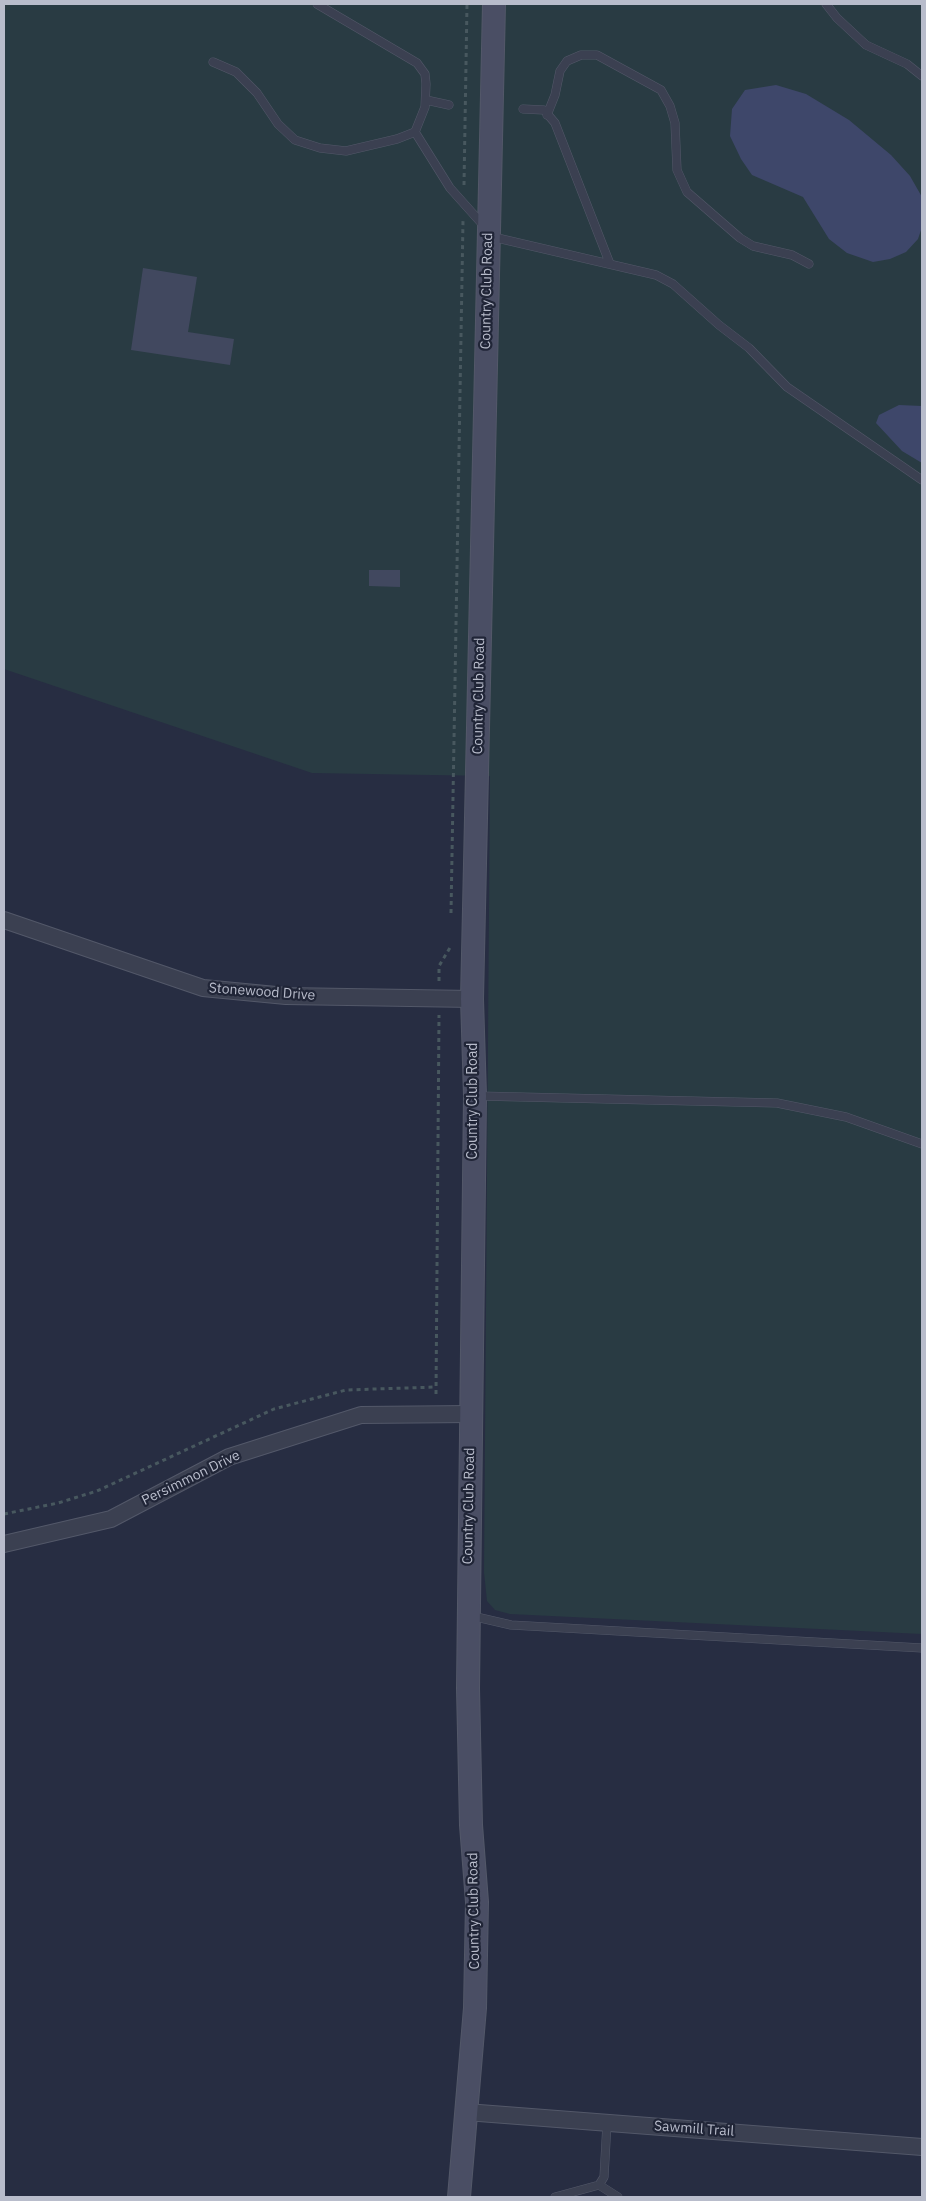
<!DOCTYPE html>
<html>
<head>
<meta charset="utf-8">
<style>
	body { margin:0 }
	#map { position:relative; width:926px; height:2201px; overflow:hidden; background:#272d42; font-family:"IBM Plex Sans",sans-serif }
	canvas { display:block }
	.frame { position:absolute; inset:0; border:5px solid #b8bccb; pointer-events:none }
</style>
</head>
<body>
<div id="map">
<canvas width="926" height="2201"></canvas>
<div class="frame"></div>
</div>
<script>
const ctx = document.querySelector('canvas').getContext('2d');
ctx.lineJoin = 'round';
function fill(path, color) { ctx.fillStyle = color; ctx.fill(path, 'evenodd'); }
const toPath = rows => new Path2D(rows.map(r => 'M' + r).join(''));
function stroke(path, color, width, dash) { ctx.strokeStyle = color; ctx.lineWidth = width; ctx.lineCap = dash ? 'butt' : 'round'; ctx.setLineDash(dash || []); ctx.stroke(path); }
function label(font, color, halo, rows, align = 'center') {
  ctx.font = font + ' "IBM Plex Sans",sans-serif'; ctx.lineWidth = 4.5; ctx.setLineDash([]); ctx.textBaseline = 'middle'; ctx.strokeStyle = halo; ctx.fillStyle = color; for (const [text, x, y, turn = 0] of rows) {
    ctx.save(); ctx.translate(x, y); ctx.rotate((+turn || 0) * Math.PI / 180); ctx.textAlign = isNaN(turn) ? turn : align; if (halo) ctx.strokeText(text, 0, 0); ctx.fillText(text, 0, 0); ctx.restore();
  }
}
fill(toPath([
	[4,4,922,4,922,1634,510,1614,495,1610,487,1601,484,1572,490,776,312,773,4,669]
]), '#293b43');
fill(toPath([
	[776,85,806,94,849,120,891,155,910,176,922,197,922,227,918,239,906,252,890,259,873,262,847,253,829,239,803,197,752,175,741,159,730,136,732,109,745,90],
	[899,405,922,406,922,463,902,451,876,423,879,415]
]), '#3e476a');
fill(toPath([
	[143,268,197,277,188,332,234,339,230,365,131,350],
	[369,570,400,570,400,587,369,586]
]), '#41485f');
const lane = toPath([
	[826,4,837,18,866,45,907,64,922,76],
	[213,62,236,72,257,93,278,124,295,140,320,148,346,151,397,139,415,132,425,107,426,84,425,74,417,63,317,4],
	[426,100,449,105],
	[523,109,544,110,555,123,610,264],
	[547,115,555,95,560,71,567,61,581,55,597,55,661,90,670,106,675,123,677,170,687,192,740,238,753,246,792,255,809,264],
	[415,132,450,188,484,226],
	[493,237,656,275,673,284,719,325,749,348,787,387,922,480],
	[478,1096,777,1103,846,1117,922,1144],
	[472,1616,511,1625,922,1648],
	[599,2185,618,2197],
	[555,2197,599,2185,604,2177,607,2123]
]);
const street = toPath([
	[4,920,203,988,286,996,472,999],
	[4,1544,111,1519,229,1457,361,1415,470,1414],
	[466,2112,922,2147]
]);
const secondary = toPath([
	[459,2197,475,2008,477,1902,471,1825,468,1688,475,1096,472,999,494,4]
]);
stroke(lane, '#535869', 9);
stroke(street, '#535869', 18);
stroke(secondary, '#535869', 24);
stroke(toPath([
	[464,185,467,4],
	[451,913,463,221],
	[439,981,439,966,451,946],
	[436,1394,439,1015],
	[4,1514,58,1503,97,1491,274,1409,346,1390,436,1387]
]), '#48585f', 3, [4, 4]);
stroke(lane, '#3b4051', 8);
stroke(street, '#3b4051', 16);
stroke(secondary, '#4a4e64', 22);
label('14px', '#b8bccb', '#202537', [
	["Country Club Road",487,291,-89],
	["Country Club Road",479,696,-89],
	["Stonewood Drive",262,992,4],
	["Country Club Road",473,1101,-90],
	["Persimmon Drive",191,1478,-26],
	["Country Club Road",469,1506,-89],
	["Country Club Road",474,1911,-91],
	["Sawmill Trail",694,2129,4]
]);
</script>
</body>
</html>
